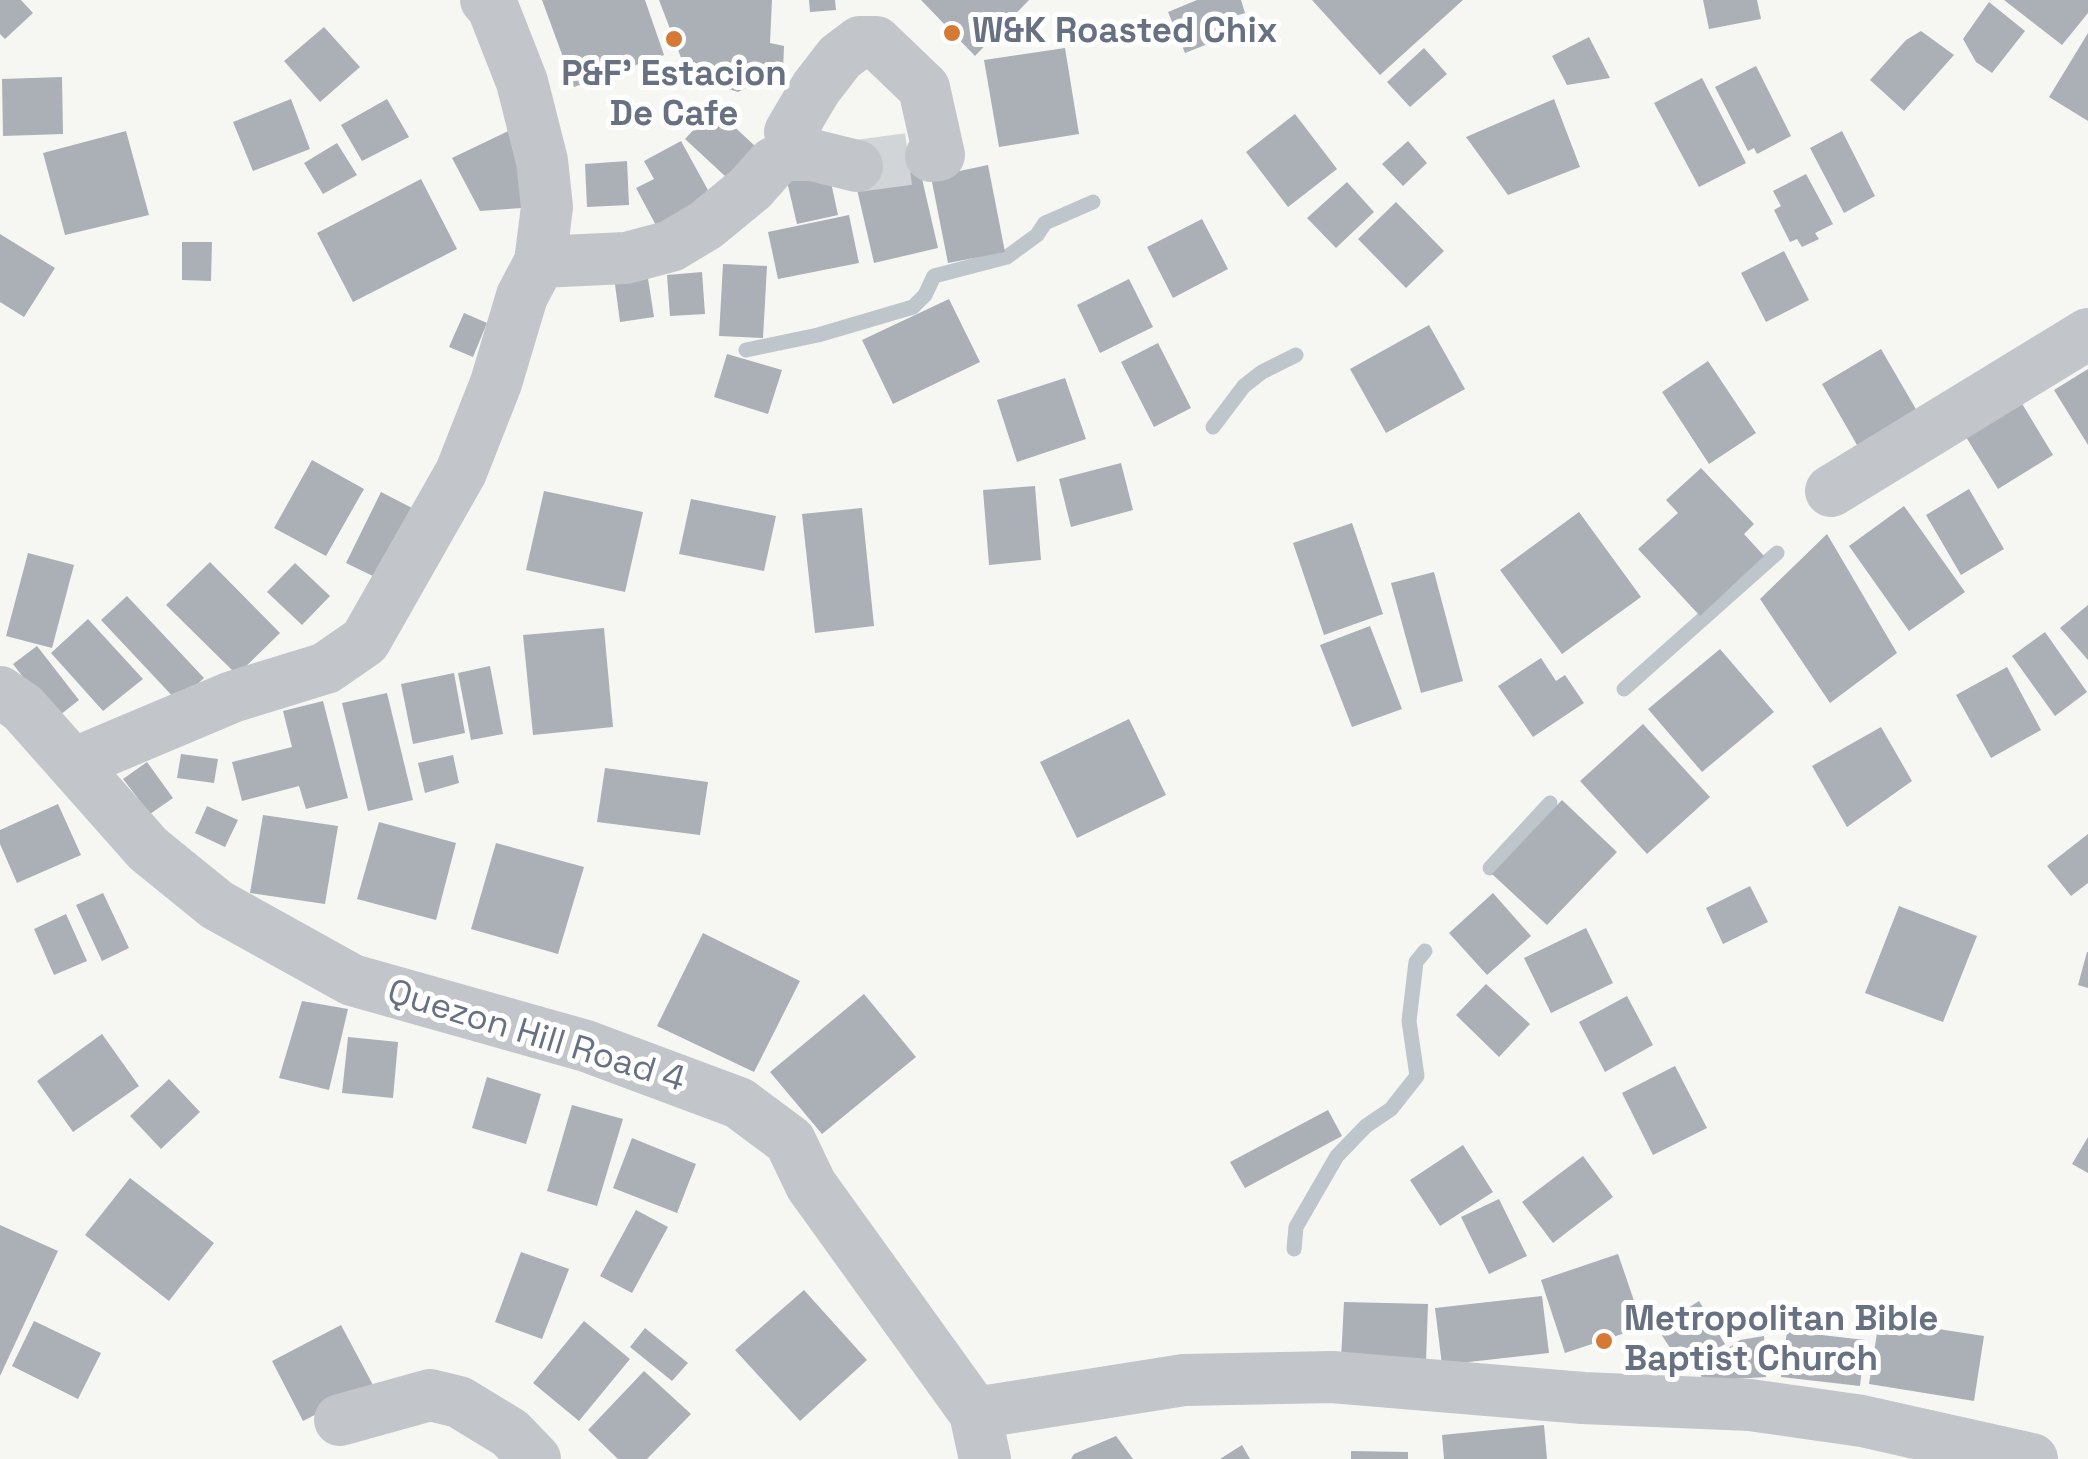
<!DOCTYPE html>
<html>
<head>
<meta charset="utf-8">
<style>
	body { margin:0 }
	canvas { display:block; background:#f6f6f3 }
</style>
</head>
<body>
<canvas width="2088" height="1459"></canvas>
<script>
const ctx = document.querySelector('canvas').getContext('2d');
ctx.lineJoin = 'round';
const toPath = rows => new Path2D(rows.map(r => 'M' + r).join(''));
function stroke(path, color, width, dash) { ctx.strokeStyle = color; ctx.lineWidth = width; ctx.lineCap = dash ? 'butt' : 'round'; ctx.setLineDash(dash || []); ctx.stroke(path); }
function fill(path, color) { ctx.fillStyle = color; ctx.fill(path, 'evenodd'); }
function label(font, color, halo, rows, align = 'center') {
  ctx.font = font + ' "Space Grotesk",sans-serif'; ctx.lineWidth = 10; ctx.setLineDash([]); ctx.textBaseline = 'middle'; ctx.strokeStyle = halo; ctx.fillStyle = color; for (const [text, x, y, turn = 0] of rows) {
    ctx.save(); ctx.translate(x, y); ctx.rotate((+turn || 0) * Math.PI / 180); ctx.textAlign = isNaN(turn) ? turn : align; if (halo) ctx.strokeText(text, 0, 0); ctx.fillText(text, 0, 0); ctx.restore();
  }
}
stroke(toPath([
	[746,350,818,335,913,307,925,295,934,276,1007,257,1037,235,1045,223,1093,202],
	[1213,427,1244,386,1262,372,1296,355],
	[1624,689,1777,553],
	[1490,868,1550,803],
	[1294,1249,1296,1227,1337,1156,1366,1126,1391,1109,1417,1076,1409,1021,1416,962,1425,951]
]), '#bec5cb', 15);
fill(toPath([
	[0,0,21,0,33,13,5,39,0,34],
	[542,0,645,0,664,55,574,87],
	[659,0,772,0,770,43,784,46,783,70,738,92,688,76],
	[809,0,835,0,836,10,810,12],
	[921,0,1029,0,975,56],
	[1197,0,1241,0,1245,13,1232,17,1238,32,1185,53,1168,12],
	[1312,0,1463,0,1380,75],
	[1703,0,1757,0,1761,19,1709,29],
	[2004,0,2088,0,2088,13,2062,45],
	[1989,2,2025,31,1992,73,1976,62,1963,39],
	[324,27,360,67,320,102,284,61],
	[1921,31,1954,55,1904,111,1870,80,1906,40],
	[2088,33,2088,121,2049,97],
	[1589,37,1610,78,1567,85,1552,56],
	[1065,48,1079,134,999,147,984,60],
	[1424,48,1447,74,1410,107,1387,82],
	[1756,66,1791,136,1757,154,1754,148,1748,151,1715,87],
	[62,77,63,134,3,136,2,79],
	[1702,78,1746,163,1699,187,1654,103],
	[291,99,310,149,253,171,233,122],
	[387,99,409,137,362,161,341,125],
	[1554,99,1580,167,1508,195,1466,137],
	[714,108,755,146,726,177,685,139],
	[1295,114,1337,169,1288,207,1246,152],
	[523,124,535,207,480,211,452,158],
	[126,131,149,215,65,235,43,153],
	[1842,131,1875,196,1844,213,1810,148],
	[681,141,714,201,659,231,636,188,654,179,644,161],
	[1408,141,1427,163,1403,186,1382,164],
	[337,143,357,175,323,194,304,163],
	[627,161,629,205,587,207,585,164],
	[827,164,838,215,797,224,785,173],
	[988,165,1005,252,948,263,931,177],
	[920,170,938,248,874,263,856,185],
	[1806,174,1833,224,1815,233,1819,239,1802,247,1797,239,1790,242,1774,210,1781,206,1773,191],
	[421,179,457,249,353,302,317,233],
	[1347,182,1374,212,1336,248,1307,218],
	[1396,202,1444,251,1406,288,1358,239],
	[849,215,859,263,778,279,768,232],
	[1202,219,1228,269,1173,298,1147,247],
	[0,234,55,268,24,317,0,302],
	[182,242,212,242,211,281,182,280],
	[1784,251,1809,300,1766,322,1741,273],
	[723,264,767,266,763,338,719,336],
	[647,272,654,317,620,322,614,277],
	[702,272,705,314,670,316,667,275],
	[1129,279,1153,327,1100,353,1077,305],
	[949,299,980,362,893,404,862,340],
	[464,313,487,323,473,357,449,347],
	[1429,325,1465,389,1386,433,1350,369],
	[1158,343,1191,408,1154,427,1121,362],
	[1881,349,1917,411,1857,445,1822,384],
	[727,354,782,370,768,414,714,397],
	[1708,361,1756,433,1709,464,1662,392],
	[2088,369,2088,445,2054,390],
	[1065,378,1086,439,1017,462,997,400],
	[2021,402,2053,455,1998,489,1966,437],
	[312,460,364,489,326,556,274,528],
	[1121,463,1133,510,1071,527,1059,479],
	[1701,468,1754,524,1744,534,1764,556,1700,616,1638,549,1678,513,1666,500],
	[1035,486,1041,560,989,565,983,490],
	[1969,489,2004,549,1961,575,1926,515],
	[544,491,643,512,625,592,526,570],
	[381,492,412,508,377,578,346,563],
	[691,499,776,516,764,571,679,554],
	[1904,506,1965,592,1909,631,1849,546],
	[862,508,874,626,815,633,802,514],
	[1579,512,1641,597,1562,654,1500,570],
	[1352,523,1383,614,1324,635,1293,543],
	[1827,534,1897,653,1830,703,1760,599],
	[28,553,74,565,52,648,6,636],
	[210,562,280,633,237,675,166,605],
	[295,563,330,596,302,625,267,592],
	[1434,572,1463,681,1421,693,1391,583],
	[127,596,204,678,178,702,101,620],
	[2088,605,2088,660,2060,628],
	[88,619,143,679,103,711,51,653],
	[1370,626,1402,709,1352,727,1320,645],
	[604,628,613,727,533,735,523,635],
	[2045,632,2087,692,2055,716,2012,656],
	[37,646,79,700,55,719,13,664],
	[1720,649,1774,712,1702,772,1648,709],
	[1541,658,1556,681,1565,675,1584,703,1533,737,1498,686],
	[490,666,503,734,471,740,458,673],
	[2007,667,2041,730,1991,758,1956,695],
	[454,673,465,733,413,744,401,684],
	[387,693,413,800,368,811,342,703],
	[323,701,348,798,306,809,299,786,242,801,232,762,292,747,283,711],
	[1129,719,1166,795,1077,838,1040,762],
	[1643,724,1710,797,1647,854,1580,781],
	[1881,727,1912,781,1847,827,1812,766],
	[181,754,218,759,214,783,177,778],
	[453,755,459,783,425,793,418,763],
	[147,762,173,798,150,814,123,779],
	[605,768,708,782,700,835,597,822],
	[1562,800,1617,852,1547,925,1492,874],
	[58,804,81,855,17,883,0,844,0,830],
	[207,806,238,820,225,847,195,833],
	[263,815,338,826,325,904,250,893],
	[379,822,456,843,436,920,357,899],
	[2088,834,2088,883,2071,896,2047,866],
	[496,843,584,867,558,954,471,929],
	[1750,886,1768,922,1723,944,1706,908],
	[103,893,129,948,102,961,76,905],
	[1493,893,1531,936,1487,975,1449,933],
	[1899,906,1977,936,1943,1022,1865,993],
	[66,914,87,961,54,975,34,929],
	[1586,928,1613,983,1551,1013,1524,958],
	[703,933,800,981,754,1072,657,1026],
	[2087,952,2088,952,2088,988,2078,985],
	[1486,984,1530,1024,1499,1057,1456,1015],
	[864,994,916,1057,822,1134,770,1072],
	[1627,996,1653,1045,1605,1072,1579,1022],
	[302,1001,348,1009,329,1090,279,1078],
	[102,1034,139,1086,73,1132,37,1081],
	[348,1037,398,1042,393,1098,342,1093],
	[1675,1066,1707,1128,1653,1155,1622,1093],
	[487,1077,541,1094,526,1144,472,1128],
	[169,1079,200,1112,161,1149,130,1116],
	[572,1105,623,1119,597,1206,547,1191],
	[1328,1110,1342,1136,1245,1188,1230,1162],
	[2088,1137,2088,1173,2072,1164],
	[632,1138,696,1164,677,1213,613,1188],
	[1463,1145,1493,1192,1440,1226,1410,1180],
	[1583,1156,1613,1197,1553,1243,1522,1202],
	[130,1178,214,1243,169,1301,85,1235],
	[1499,1199,1527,1256,1489,1274,1461,1217],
	[636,1210,668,1227,632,1293,600,1276],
	[0,1225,58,1251,0,1376],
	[521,1252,569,1269,542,1339,495,1322],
	[1618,1254,1643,1327,1565,1353,1541,1280],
	[804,1290,867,1360,800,1421,735,1350],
	[1542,1296,1549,1353,1442,1365,1435,1308],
	[1699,1301,1725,1344,1684,1369,1657,1328],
	[1344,1302,1428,1304,1426,1362,1341,1359],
	[1879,1320,1984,1336,1974,1401,1869,1384],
	[34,1321,101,1353,78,1399,12,1366],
	[584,1321,630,1359,579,1421,533,1383],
	[341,1325,373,1385,303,1421,272,1361],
	[645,1328,688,1363,672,1381,630,1347],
	[1787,1331,1865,1340,1860,1386,1781,1377],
	[1764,1336,1766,1377,1702,1381,1700,1368,1740,1340],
	[644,1371,691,1414,647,1459,618,1459,588,1430],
	[1544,1425,1547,1459,1444,1459,1442,1435],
	[1116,1436,1133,1459,1071,1459,1074,1454],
	[1242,1445,1250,1459,1220,1459],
	[1351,1451,1408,1452,1408,1459,1351,1459]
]), '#abb0b7');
stroke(toPath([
	[857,166,931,156]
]), '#d2d5d7', 52, [52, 26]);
stroke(toPath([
	[790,132,816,88,840,57,860,42,876,42,924,88,939,155,931,156],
	[793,155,812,155,857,166],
	[540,262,626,258,671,246,706,225,751,188,773,163],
	[1831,491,2088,334],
	[0,692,23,708,148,849,217,905,352,980,586,1046,739,1103,790,1141,811,1185,975,1413,985,1459],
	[73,764,232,697,326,668,365,641,461,472,496,383,522,296,540,262,547,207,542,161,522,82,493,8,486,0],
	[975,1413,1184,1380,1332,1377,1583,1398,1750,1405,1862,1421,2032,1459],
	[340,1420,430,1395,459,1402,510,1433,535,1459]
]), '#c2c5c9', 52);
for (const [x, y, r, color] of [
	[952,33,10,"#d57a34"],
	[674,39,10,"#d57a34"],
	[1604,1341,10,"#d57a34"]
]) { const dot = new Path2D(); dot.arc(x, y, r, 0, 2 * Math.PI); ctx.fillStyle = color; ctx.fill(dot); stroke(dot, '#fff', 4); }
label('bold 35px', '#687182', '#fff', [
	["W&K Roasted Chix",972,33],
	["P&F' Estacion",674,76,"center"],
	["De Cafe",674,116,"center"],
	["Metropolitan Bible",1624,1321],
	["Baptist Church",1624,1361]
], 'left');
label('35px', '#687182', '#fff', [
	["Quezon Hill Road 4",536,1037,17]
]);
</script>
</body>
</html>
